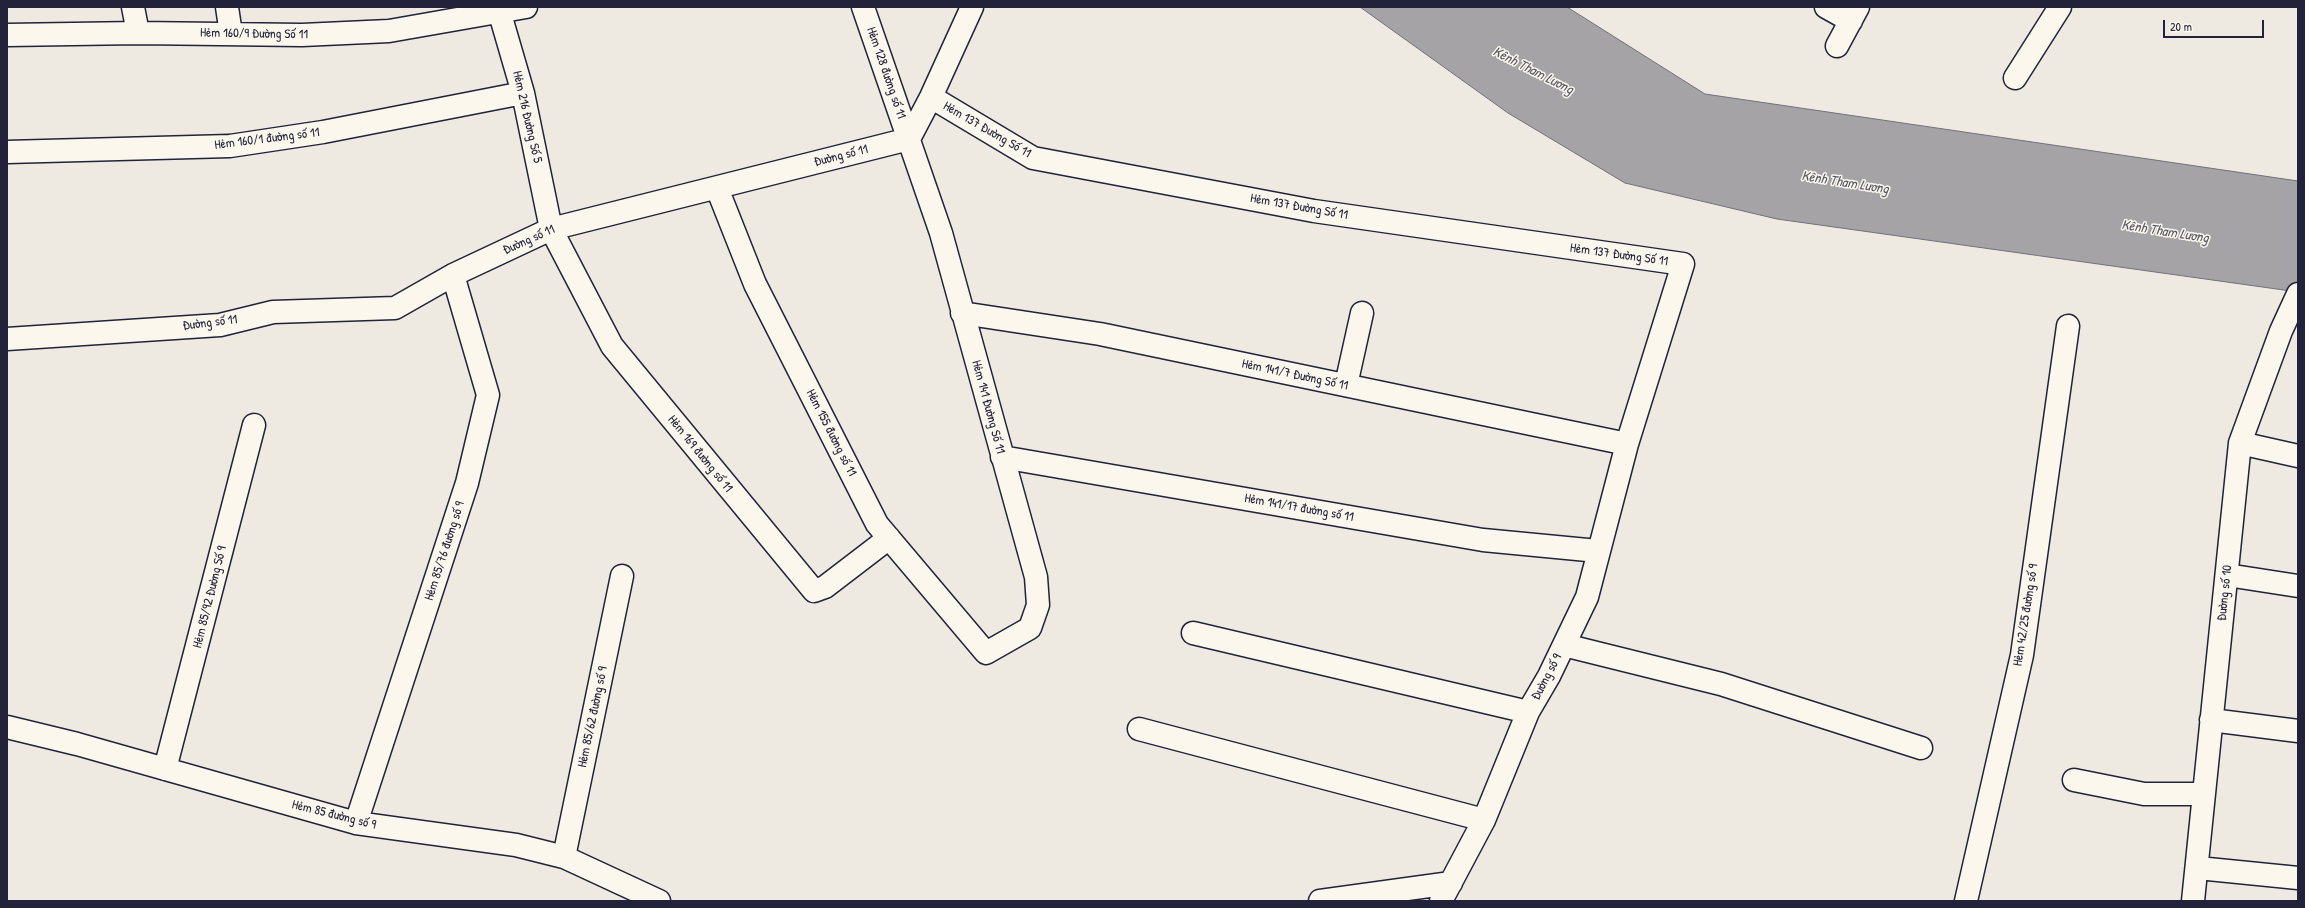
<!DOCTYPE html>
<html>
<head>
<meta charset="utf-8">
<style>
	body { margin:0 }
	#map { position:relative; width:2305px; height:908px; overflow:hidden; background:#eeeae2; font-family:"Patrick Hand",sans-serif }
	canvas { display:block }
	.frame { position:absolute; inset:0; border:8px solid #22223b; pointer-events:none }
	.scale { position:absolute; left:2163px; top:20px; width:101px; height:18px; box-sizing:border-box; border:2px solid #22223b; border-top:0; padding-left:5px; font-size:12px; line-height:14px; white-space:nowrap; color:#22223b; -webkit-text-stroke:3px #fbf7ec; paint-order:stroke }
</style>
</head>
<body>
<div id="map">
<canvas width="2305" height="908"></canvas>
<div class="frame"></div>
<div class="scale">20 m</div>
</div>
<script>
const ctx = document.querySelector('canvas').getContext('2d');
ctx.lineJoin = 'round';
function fill(path, color) { ctx.fillStyle = color; ctx.fill(path, 'evenodd'); }
const toPath = rows => new Path2D(rows.map(r => 'M' + r).join(''));
function stroke(path, color, width, dash) { ctx.strokeStyle = color; ctx.lineWidth = width; ctx.lineCap = dash ? 'butt' : 'round'; ctx.setLineDash(dash || []); ctx.stroke(path); }
function label(font, color, halo, rows, align = 'center') {
  ctx.font = font + ' "Patrick Hand",sans-serif'; ctx.lineWidth = 3; ctx.setLineDash([]); ctx.textBaseline = 'middle'; ctx.strokeStyle = halo; ctx.fillStyle = color; for (const [text, x, y, turn = 0] of rows) {
    ctx.save(); ctx.translate(x, y); ctx.rotate((+turn || 0) * Math.PI / 180); ctx.textAlign = isNaN(turn) ? turn : align; if (halo) ctx.strokeText(text, 0, 0); ctx.fillText(text, 0, 0); ctx.restore();
  }
}
const water = toPath([
	[1360,7,1567,7,1705,94,2298,181,2298,292,1777,219,1625,183,1508,113,1360,7]
]);
fill(water, '#a6a3a7');
stroke(water, '#716f7c', 1);
const minor = toPath([
	[133,7,138,33],
	[227,7,231,34],
	[498,7,523,93,551,229,612,346,814,591,825,587,889,538],
	[1826,7,1851,21],
	[7,35,138,33,302,35,389,31,526,7],
	[1837,46,1858,7],
	[2015,78,2060,7],
	[931,97,1033,158,1314,211,1683,264,1627,444,1587,597,1549,676,1528,712,1484,820,1441,901],
	[7,152,230,146,323,132,523,93],
	[717,188,755,284,877,524,986,653,1030,628,1038,605,1036,577,941,233,863,7],
	[962,313,1100,334,1627,444],
	[7,339,220,325,273,312,395,308,453,275,551,229,909,139,931,97,972,7],
	[1346,385,1362,313],
	[2240,443,2298,456],
	[1002,457,1483,540,1598,551],
	[2227,575,2298,586],
	[1193,633,1528,712],
	[1564,645,1721,684,1921,748],
	[2211,720,2298,731],
	[7,727,77,744,356,823,516,845,564,857,659,901],
	[1139,729,1484,820],
	[165,769,254,425],
	[2074,780,2144,794,2202,794],
	[356,823,467,483,488,395,453,275],
	[564,857,622,576],
	[2198,868,2298,878],
	[1320,901,1451,883],
	[1966,901,2022,655,2068,326],
	[2193,901,2240,443,2281,331,2298,294]
]);
stroke(minor, '#22223b', 25);
stroke(minor, '#fbf7ec', 22);
label('13px', '#22223b', '#fbf7ec', [
	["Hẻm 160/9 Đường Số 11",254,34,1],
	["Hẻm 128 đường số 11",886,73,71],
	["Hẻm 216 Đường Số 5",527,117,77],
	["Hẻm 137 Đường Số 11",987,130,30],
	["Hẻm 160/1 đường số 11",267,139,-7],
	["Đường số 11",841,156,-14],
	["Hẻm 137 Đường Số 11",1299,207,10],
	["Đường số 11",529,240,-24],
	["Hẻm 137 Đường Số 11",1619,255,8],
	["Đường số 11",210,323,-7],
	["Hẻm 141/7 Đường Số 11",1295,375,12],
	["Hẻm 141 Đường Số 11",988,407,75],
	["Hẻm 155 đường số 11",831,433,63],
	["Hẻm 169 đường số 11",700,454,51],
	["Hẻm 141/17 đường số 11",1299,508,10],
	["Hẻm 85/76 đường số 9",445,551,-72],
	["Đường số 10",2225,593,-84],
	["Hẻm 85/92 Đường Số 9",210,597,-76],
	["Hẻm 42/25 đường số 9",2026,615,-81],
	["Đường số 9",1547,677,-62],
	["Hẻm 85/62 đường số 9",593,717,-78],
	["Hẻm 85 đường số 9",334,815,14]
]);
label('italic 14px', '#575666', '#fbf7ec', [
	["Kênh Tham Lương",1533,71,27],
	["Kênh Tham Lương",1845,183,9],
	["Kênh Tham Lương",2165,232,9]
]);
</script>
</body>
</html>
